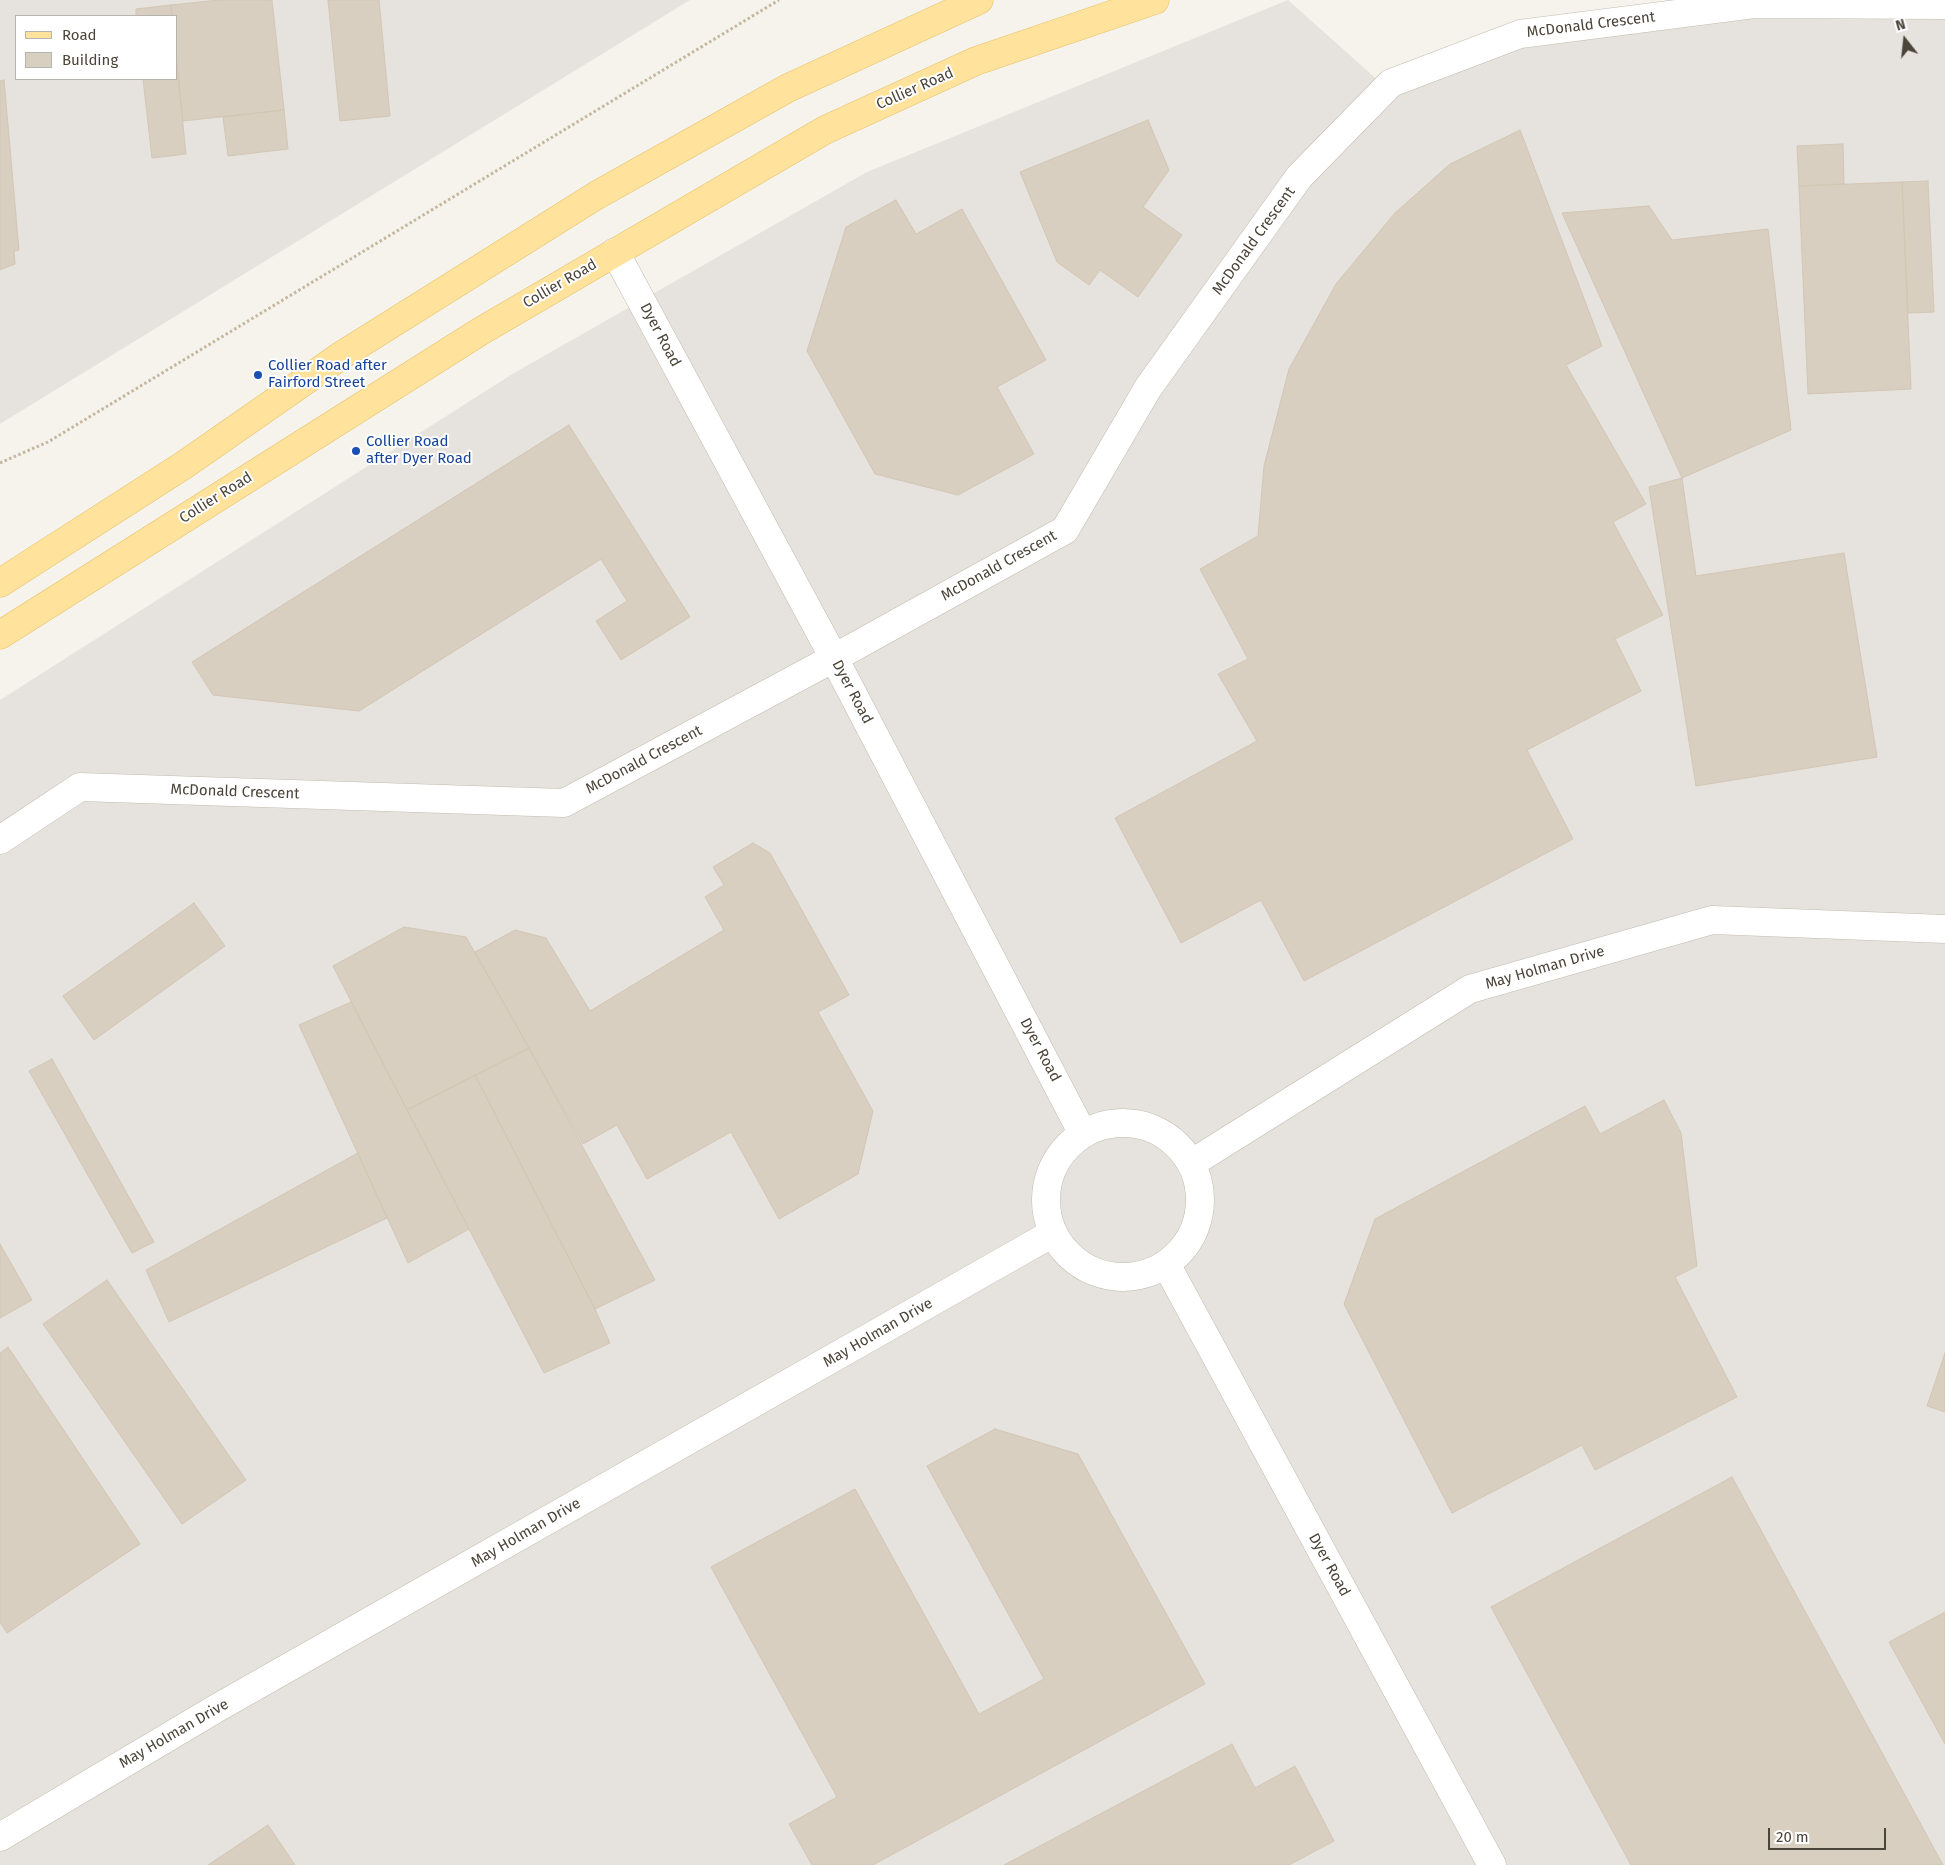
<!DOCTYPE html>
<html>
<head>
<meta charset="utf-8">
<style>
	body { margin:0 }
	#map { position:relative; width:1945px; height:1865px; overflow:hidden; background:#f6f3ec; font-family:"Fira Sans",sans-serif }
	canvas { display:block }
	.legend { position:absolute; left:15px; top:15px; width:162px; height:65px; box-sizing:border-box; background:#fff; border:1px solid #b7b4b0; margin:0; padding:6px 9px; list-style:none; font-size:15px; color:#4b4439 }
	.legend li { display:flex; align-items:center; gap:10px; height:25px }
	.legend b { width:25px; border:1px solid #b7b4b0 }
	.north { position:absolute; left:1880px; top:15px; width:50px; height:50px; -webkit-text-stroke:4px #fff; paint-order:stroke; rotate:344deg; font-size:14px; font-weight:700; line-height:20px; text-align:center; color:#4b4439 }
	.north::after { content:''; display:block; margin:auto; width:18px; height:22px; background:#4b4439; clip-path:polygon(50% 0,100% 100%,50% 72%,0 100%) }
	.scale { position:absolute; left:1768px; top:1828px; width:118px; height:22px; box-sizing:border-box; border:2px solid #4b4439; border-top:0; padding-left:6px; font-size:15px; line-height:18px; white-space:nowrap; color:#4b4439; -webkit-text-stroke:4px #fff; paint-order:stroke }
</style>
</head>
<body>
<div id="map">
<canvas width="1945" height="1865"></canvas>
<ul class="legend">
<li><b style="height:6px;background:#ffe39c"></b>Road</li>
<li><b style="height:14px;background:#d8cfc1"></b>Building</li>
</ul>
<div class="north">N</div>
<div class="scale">20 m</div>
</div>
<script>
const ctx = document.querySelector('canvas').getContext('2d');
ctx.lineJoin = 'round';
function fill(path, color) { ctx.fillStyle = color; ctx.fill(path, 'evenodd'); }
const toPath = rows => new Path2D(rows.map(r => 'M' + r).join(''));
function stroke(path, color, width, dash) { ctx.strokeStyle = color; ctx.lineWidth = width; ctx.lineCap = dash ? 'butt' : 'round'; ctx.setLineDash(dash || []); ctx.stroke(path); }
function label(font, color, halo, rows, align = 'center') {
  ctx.font = font + ' "Fira Sans",sans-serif'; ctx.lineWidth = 4; ctx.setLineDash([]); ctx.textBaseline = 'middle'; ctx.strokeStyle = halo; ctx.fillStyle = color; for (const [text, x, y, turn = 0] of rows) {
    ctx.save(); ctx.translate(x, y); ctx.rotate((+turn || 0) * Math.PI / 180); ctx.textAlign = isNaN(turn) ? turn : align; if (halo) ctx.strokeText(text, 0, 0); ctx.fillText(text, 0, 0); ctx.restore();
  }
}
fill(toPath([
	[0,0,690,0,0,424],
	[16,16,176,16,176,79,16,79],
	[1288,0,1381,83,1526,32,1945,4,1945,1865,0,1865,0,700,514,373,867,172]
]), '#e6e2dd');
const building = toPath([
	[219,0,272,0,284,110,183,121,176,57,176,16,172,16,171,5,219,0],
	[328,0,379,0,390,116,340,121,328,0],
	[171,5,172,16,136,16,136,9,171,5],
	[176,57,186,154,152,158,143,79,176,79,176,57],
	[4,80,19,250,14,251,15,264,0,270,0,81,4,80],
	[284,110,288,149,228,156,223,117,284,110],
	[1148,120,1169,170,1143,207,1182,235,1138,297,1100,270,1089,285,1057,262,1020,172,1148,120],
	[1520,130,1602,346,1566,365,1646,504,1613,522,1663,615,1615,639,1641,691,1527,750,1573,839,1304,981,1261,900,1181,943,1115,818,1257,741,1218,674,1248,659,1200,569,1258,536,1264,466,1289,369,1336,284,1395,213,1450,164,1520,130],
	[1843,144,1844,184,1799,186,1797,146,1843,144],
	[1928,181,1934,312,1908,313,1902,182,1928,181],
	[1902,182,1911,389,1808,394,1799,186,1902,182],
	[896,200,916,234,962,209,1046,360,997,387,1034,454,958,495,875,474,807,351,846,227,896,200],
	[1649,206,1672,240,1768,229,1791,430,1682,478,1562,213,1649,206],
	[569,425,690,617,621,660,596,621,627,601,601,559,359,711,213,695,192,662,569,425],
	[1682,478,1696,576,1844,553,1877,757,1696,786,1649,487,1682,478],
	[753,843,770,853,849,995,818,1012,873,1111,858,1174,779,1219,731,1132,647,1179,617,1125,583,1144,475,952,515,930,546,938,590,1011,724,930,705,897,724,885,713,867,753,843],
	[194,903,225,946,94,1040,63,996,194,903],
	[404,927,466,937,529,1048,407,1110,333,966,404,927],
	[351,1002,469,1229,408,1263,299,1025,351,1002],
	[529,1048,655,1280,595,1309,475,1075,529,1048],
	[52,1059,154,1242,132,1253,29,1071,52,1059],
	[475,1075,595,1309,610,1343,544,1373,407,1110,475,1075],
	[1664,1100,1681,1133,1697,1266,1675,1277,1737,1397,1595,1470,1582,1445,1452,1513,1344,1304,1375,1219,1585,1106,1600,1134,1664,1100],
	[358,1153,387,1218,169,1322,146,1270,358,1153],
	[0,1244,32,1300,0,1318,0,1244],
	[107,1280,246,1480,182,1524,43,1324,107,1280],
	[8,1347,140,1544,7,1633,0,1622,0,1353,8,1347],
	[1945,1353,1945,1412,1927,1406,1945,1353],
	[995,1429,1078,1454,1205,1684,873,1865,812,1865,789,1824,837,1797,711,1567,855,1489,979,1714,1044,1679,927,1466,995,1429],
	[1732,1477,1943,1865,1631,1865,1491,1607,1732,1477],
	[1945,1612,1945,1744,1889,1642,1945,1612],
	[1232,1744,1255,1788,1295,1766,1334,1841,1289,1865,1004,1865,1232,1744],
	[268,1825,295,1865,208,1865,268,1825]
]);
fill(building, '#d8cfc1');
stroke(building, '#d3c7b4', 1);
const street = toPath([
	[615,252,834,658,1083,1134],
	[0,840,80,787,564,803,834,658,1065,530,1148,388,1299,177,1391,83,1520,34,1754,4,1945,5],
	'1046 1200a77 77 0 1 1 154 0a77 77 0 1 1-154 0Z',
	[1192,1163,1470,989,1712,920,1945,929],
	[1166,1264,1492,1865],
	[0,1837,217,1708,1053,1233]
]);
const primary = toPath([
	[0,583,184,465,342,355,597,195,788,88,979,0],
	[0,635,481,331,825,130,976,61,1155,0]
]);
stroke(street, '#c2bbae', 29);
stroke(primary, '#e6c16a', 29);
stroke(toPath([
	[0,463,48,442,779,0]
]), '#c4b79f', 3, [2.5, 2.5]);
stroke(street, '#fff', 28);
stroke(primary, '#ffe39c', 28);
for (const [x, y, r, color] of [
	[258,375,5,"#1a4fb4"],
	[356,451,5,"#1a4fb4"]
]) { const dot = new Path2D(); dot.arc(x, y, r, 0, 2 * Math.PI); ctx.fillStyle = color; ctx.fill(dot); stroke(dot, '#fff', 2); }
label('15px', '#4b4439', '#fff', [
	["McDonald Crescent",1591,25,-7],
	["Collier Road",915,89,-24],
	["McDonald Crescent",1254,241,-54],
	["Collier Road",560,284,-30],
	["Dyer Road",660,335,62],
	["Collier Road",216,498,-32],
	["McDonald Crescent",999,566,-29],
	["Dyer Road",852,692,62],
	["McDonald Crescent",644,760,-28],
	["McDonald Crescent",235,792,2],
	["May Holman Drive",1545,968,-16],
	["Dyer Road",1040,1050,62],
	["May Holman Drive",878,1333,-30],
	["May Holman Drive",526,1533,-30],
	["Dyer Road",1329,1565,61],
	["May Holman Drive",174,1734,-30]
]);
label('15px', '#164399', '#fff', [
	["Collier Road after",268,366],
	["Fairford Street",268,383],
	["Collier Road",366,442],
	["after Dyer Road",366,459]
], 'left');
</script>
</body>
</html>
